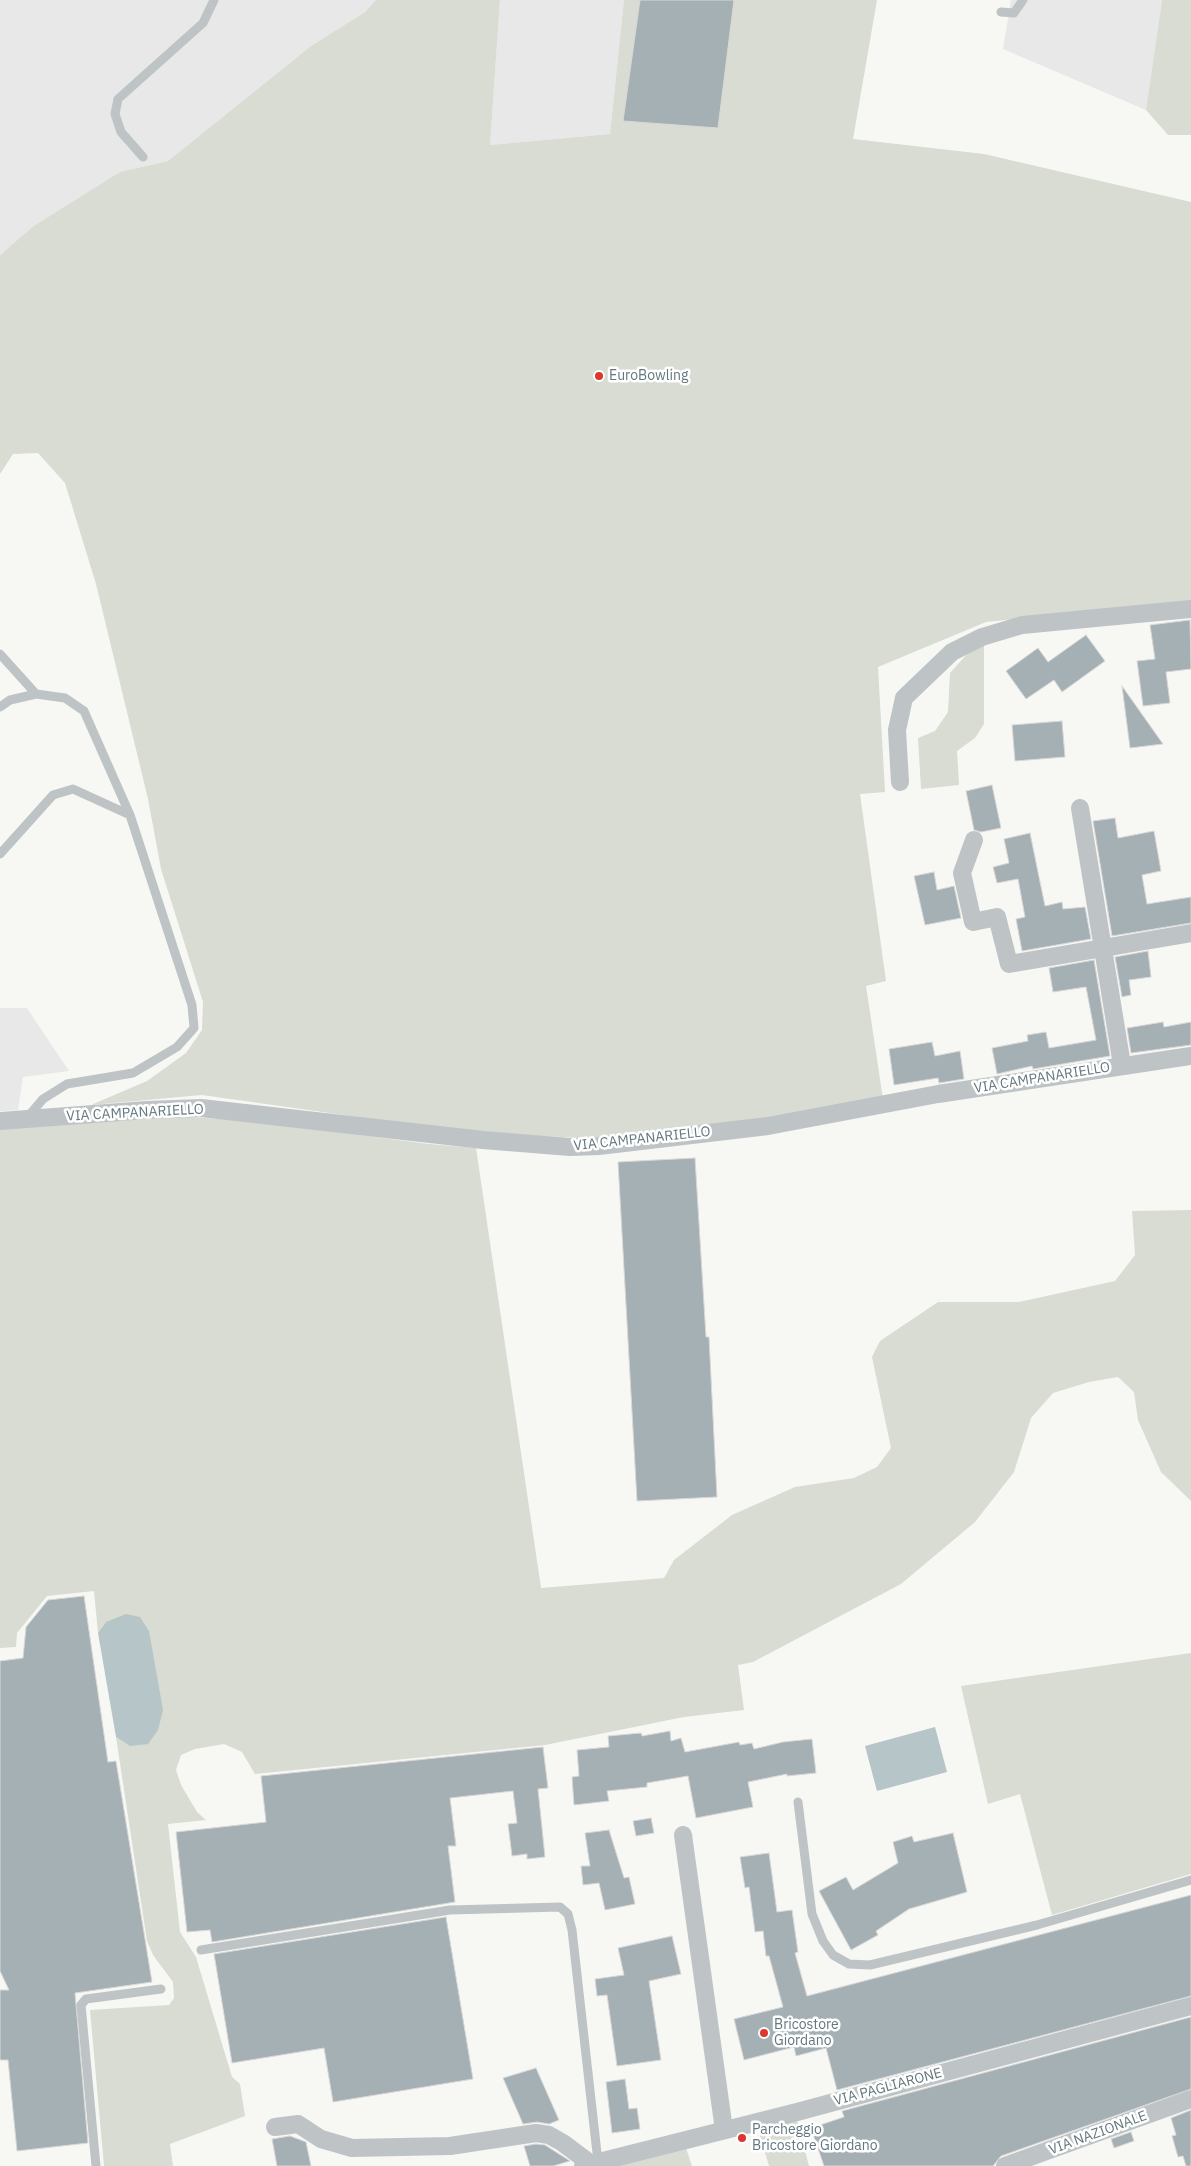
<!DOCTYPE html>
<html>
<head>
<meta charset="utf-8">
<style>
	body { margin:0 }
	canvas { display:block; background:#f7f7f4 }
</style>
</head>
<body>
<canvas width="1191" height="2166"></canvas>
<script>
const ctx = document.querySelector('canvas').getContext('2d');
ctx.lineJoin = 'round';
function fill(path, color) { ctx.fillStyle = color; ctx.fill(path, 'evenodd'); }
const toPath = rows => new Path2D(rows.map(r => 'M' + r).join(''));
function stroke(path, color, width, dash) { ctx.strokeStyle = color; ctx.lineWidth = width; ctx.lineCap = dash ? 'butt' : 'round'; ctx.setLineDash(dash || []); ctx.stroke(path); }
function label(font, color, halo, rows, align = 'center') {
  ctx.font = font + ' "IBM Plex Sans",sans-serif'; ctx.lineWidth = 5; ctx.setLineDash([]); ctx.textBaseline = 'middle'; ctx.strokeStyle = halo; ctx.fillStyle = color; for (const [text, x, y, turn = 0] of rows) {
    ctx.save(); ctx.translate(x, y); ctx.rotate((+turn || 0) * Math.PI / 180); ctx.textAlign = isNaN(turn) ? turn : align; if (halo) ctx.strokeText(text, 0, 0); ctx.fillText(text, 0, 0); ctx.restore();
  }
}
fill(toPath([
	[0,0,376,0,365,12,311,46,168,161,120,172,0,254],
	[500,0,624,0,610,134,490,145],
	[1011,0,1162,0,1146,110,1003,49],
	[0,1008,27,1008,69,1071,23,1077,18,1110,0,1111]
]), '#e8e8e8');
fill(toPath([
	[376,0,500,0,490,145,610,134,624,0,877,0,853,139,984,154,1191,202,1191,601,986,622,878,667,885,792,860,794,886,981,866,986,883,1099,796,1114,604,1139,499,1134,365,1118,202,1095,91,1105,147,1081,186,1053,202,1030,203,1002,161,869,148,799,96,584,65,483,38,453,13,454,0,474,0,255,34,226,120,172,168,161,311,46,365,12],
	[1162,0,1191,0,1191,135,1168,135,1146,110],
	[984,642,984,724,975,738,957,751,959,785,921,789,918,738,935,731,948,712,950,673,969,652],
	[189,1117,254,1121,429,1144,476,1148,541,1588,664,1578,674,1560,732,1515,795,1487,854,1478,877,1467,891,1448,872,1357,880,1341,938,1302,1019,1302,1115,1281,1135,1255,1132,1211,1191,1210,1191,1501,1161,1472,1138,1420,1134,1392,1118,1377,1089,1382,1053,1393,1031,1418,1014,1472,975,1522,901,1584,753,1662,738,1665,744,1710,684,1717,545,1745,255,1774,242,1752,224,1744,195,1749,181,1755,176,1770,181,1785,197,1812,206,1820,168,1824,180,1932,196,1957,232,2077,240,2084,245,2116,170,2144,173,2166,104,2166,90,2010,169,2005,174,1998,173,1982,153,1955,147,1941,116,1737,130,1746,106,1622,98,1633,94,1591,47,1596,17,1633,16,1647,0,1648,0,1127],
	[1191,1653,1191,1874,1052,1915,1020,1794,988,1804,961,1686],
	[797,2120,809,2166,769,2166,758,2129],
	[686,2148,692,2166,606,2166]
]), '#d8dcd3');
fill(toPath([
	[126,1614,140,1617,149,1631,163,1710,158,1730,148,1744,130,1746,116,1737,98,1633,106,1622],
	[935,1727,947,1772,877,1791,865,1746]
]), '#b6c5c7');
const building = toPath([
	[640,0,734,0,718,128,623,121,640,0],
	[1190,620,1191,669,1166,672,1170,703,1143,706,1137,661,1155,659,1150,625,1190,620],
	[1086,635,1105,661,1062,692,1054,680,1026,699,1006,671,1038,648,1048,662,1086,635],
	[1122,686,1163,744,1130,748,1122,686],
	[1062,721,1065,757,1015,761,1012,725,1062,721],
	[992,785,1001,828,981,832,974,830,966,791,992,785],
	[1115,818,1118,838,1154,831,1161,871,1142,875,1147,904,1191,897,1191,923,1112,936,1093,821,1115,818],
	[1030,833,1045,906,1062,902,1063,909,1085,907,1091,939,1022,951,1016,919,1025,917,1018,879,997,883,993,867,1009,863,1004,839,1030,833],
	[934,872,937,890,954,886,961,918,925,925,914,876,934,872],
	[1148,951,1151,977,1129,980,1131,995,1122,997,1115,957,1148,951],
	[1094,960,1110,1056,1033,1069,1032,1066,997,1074,992,1048,1028,1041,1027,1035,1046,1032,1049,1048,1096,1040,1086,987,1053,992,1049,968,1094,960],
	[1163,1022,1164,1027,1191,1022,1191,1045,1131,1053,1127,1028,1163,1022],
	[932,1042,935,1056,960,1051,964,1079,939,1083,938,1078,894,1085,889,1049,932,1042],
	[695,1158,706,1337,709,1337,717,1497,637,1501,618,1162,695,1158],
	[84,1596,108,1762,116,1761,152,1982,75,1993,88,2143,17,2151,8,2060,0,2060,0,1990,9,1990,0,1971,0,1661,23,1658,26,1627,48,1600,84,1596],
	[670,1731,671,1741,681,1738,685,1752,739,1742,740,1745,752,1743,754,1749,783,1742,812,1739,816,1773,787,1776,787,1774,748,1782,753,1807,696,1818,688,1776,647,1783,647,1787,607,1791,609,1801,574,1805,572,1777,579,1776,577,1750,609,1747,608,1736,641,1733,642,1736,670,1731],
	[543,1747,548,1788,538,1789,545,1857,527,1859,527,1854,512,1856,508,1824,517,1823,513,1791,450,1798,456,1846,448,1846,455,1902,212,1942,210,1930,187,1932,176,1832,266,1822,261,1776,543,1747],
	[651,1818,654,1833,636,1836,633,1821,651,1818],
	[609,1830,624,1878,629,1877,635,1904,605,1910,599,1883,583,1885,581,1866,590,1866,585,1833,609,1830],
	[953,1833,967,1892,909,1909,876,1931,878,1935,851,1950,819,1891,846,1877,853,1890,898,1863,893,1842,912,1836,914,1842,953,1833],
	[769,1853,777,1912,792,1910,798,1952,795,1953,807,1996,1191,1895,1191,1996,837,2090,826,2048,796,2056,794,2047,744,2060,734,2019,783,2007,769,1956,766,1956,763,1931,755,1932,749,1887,745,1888,740,1857,769,1853],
	[446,1917,473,2079,333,2102,324,2048,232,2063,214,1954,446,1917],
	[672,1936,681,1974,649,1981,661,2060,617,2066,607,1995,597,1996,595,1979,624,1975,618,1948,672,1936],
	[1191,2017,1191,2089,1001,2156,993,2166,824,2166,811,2128,844,2117,842,2111,1191,2017],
	[536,2068,559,2120,549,2124,537,2122,523,2124,503,2078,536,2068],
	[625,2079,629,2109,637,2108,640,2129,612,2133,606,2082,625,2079],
	[1191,2110,1191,2166,1186,2166,1183,2156,1178,2157,1172,2136,1176,2135,1171,2118,1191,2110],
	[1131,2132,1134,2141,1114,2148,1111,2139,1131,2132],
	[290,2136,306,2142,311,2166,277,2166,272,2139,290,2136],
	[536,2144,545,2145,570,2161,553,2166,530,2166,524,2146,536,2144]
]);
fill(building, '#a5b0b4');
stroke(building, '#d9d8d7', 1);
stroke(toPath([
	[1001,12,1014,13,1023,0],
	[143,157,121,132,115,114,118,99,203,23,214,0],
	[0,654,36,694],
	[0,707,10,700,36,694,65,698,84,711,130,815,192,1005,194,1028,177,1047,133,1073,67,1084,43,1099,26,1119],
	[0,854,53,795,73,789,130,815],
	[798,1802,812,1914,823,1941,833,1955,849,1964,870,1965,1037,1925,1191,1880],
	[201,1950,450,1910,560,1907,568,1914,572,1930,598,2162],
	[96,2166,81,2005,86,1999,161,1989]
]), '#bec4c6', 9);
stroke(toPath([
	[900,782,897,730,904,698,952,652,982,637,1022,625,1191,609],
	[1080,808,1122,1065],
	[974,840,962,873,973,922,997,917,1009,964,1191,933],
	[0,1121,147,1110,201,1108,483,1140,570,1147,599,1146,768,1126,938,1094,1191,1056],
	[683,1835,724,2130],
	[275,2127,298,2124,321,2139,352,2148,450,2146,536,2133,549,2135,563,2143,591,2164],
	[583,2166,797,2112,1191,2006],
	[1005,2166,1191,2099]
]), '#bec4c6', 18);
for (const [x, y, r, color] of [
	[599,376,5,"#dd362f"],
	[764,2033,5,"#dd362f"],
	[742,2138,5,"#dd362f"]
]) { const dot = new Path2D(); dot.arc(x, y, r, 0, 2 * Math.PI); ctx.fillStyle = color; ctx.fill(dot); stroke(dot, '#fff', 2); }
label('14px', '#63787e', '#fff', [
	["EuroBowling",609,376],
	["Bricostore",774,2025],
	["Giordano",774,2041],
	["Parcheggio",752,2130],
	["Bricostore Giordano",752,2146]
], 'left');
label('14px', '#63787e', '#fff', [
	["VIA CAMPANARIELLO",1042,1078,-9],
	["VIA CAMPANARIELLO",135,1113,-3],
	["VIA CAMPANARIELLO",642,1139,-6],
	["VIA PAGLIARONE",888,2087,-15],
	["VIA NAZIONALE",1098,2133,-20]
]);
</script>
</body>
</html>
